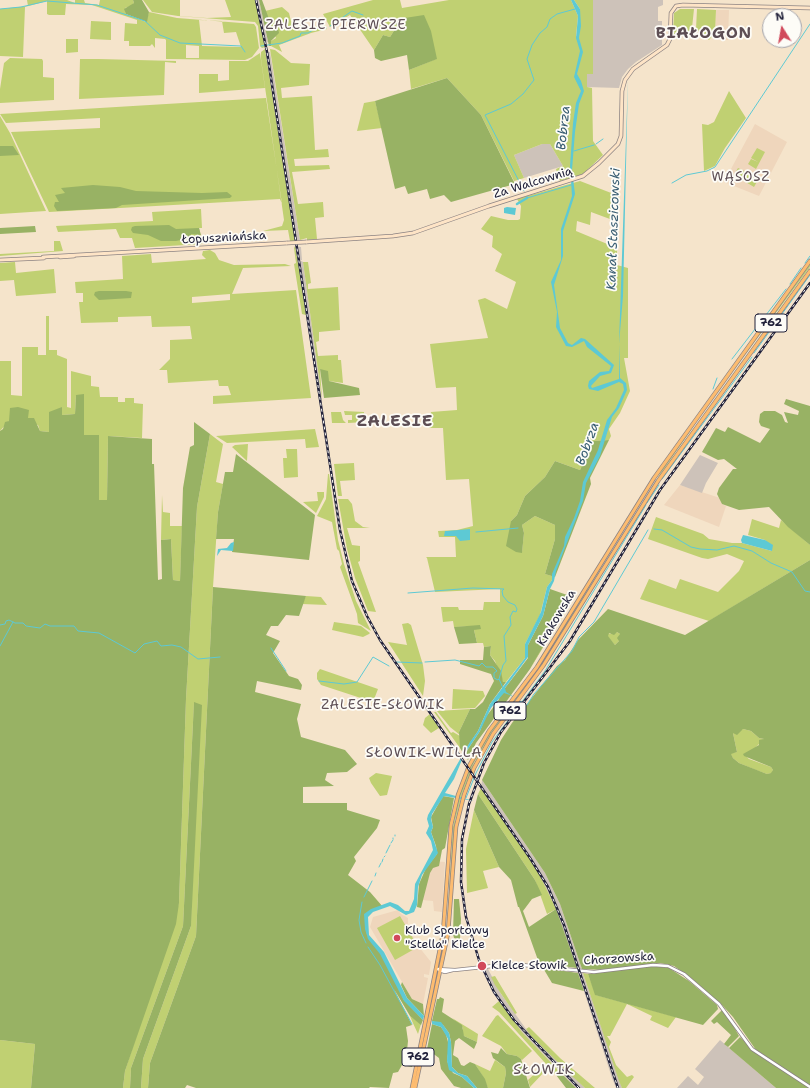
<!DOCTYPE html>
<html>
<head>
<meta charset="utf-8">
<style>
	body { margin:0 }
	#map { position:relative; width:810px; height:1088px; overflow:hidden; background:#f5e4cb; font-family:"Shantell Sans",sans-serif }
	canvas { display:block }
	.north { position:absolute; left:762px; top:8px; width:40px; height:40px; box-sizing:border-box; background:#fdfcf7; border:1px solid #a5a5ac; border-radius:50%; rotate:349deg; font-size:11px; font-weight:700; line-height:16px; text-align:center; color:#22223b }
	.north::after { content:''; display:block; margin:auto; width:14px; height:18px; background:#d1495b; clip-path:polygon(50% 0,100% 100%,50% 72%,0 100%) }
</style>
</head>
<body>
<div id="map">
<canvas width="810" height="1088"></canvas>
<div class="north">N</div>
</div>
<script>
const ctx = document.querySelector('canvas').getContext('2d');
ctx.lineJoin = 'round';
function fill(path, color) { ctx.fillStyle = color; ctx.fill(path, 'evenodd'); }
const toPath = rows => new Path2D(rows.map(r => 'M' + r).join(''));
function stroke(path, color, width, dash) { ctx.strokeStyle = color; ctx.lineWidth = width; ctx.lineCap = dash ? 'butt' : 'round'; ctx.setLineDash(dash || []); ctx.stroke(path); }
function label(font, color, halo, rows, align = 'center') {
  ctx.font = font + ' "Shantell Sans",sans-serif'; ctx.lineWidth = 3.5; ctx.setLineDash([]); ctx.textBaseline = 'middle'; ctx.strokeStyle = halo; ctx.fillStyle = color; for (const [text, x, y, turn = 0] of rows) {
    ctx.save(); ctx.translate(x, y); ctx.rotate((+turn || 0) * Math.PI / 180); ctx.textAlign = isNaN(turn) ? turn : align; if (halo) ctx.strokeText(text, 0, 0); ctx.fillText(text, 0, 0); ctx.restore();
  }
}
fill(toPath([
	[716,10,729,10,728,40,721,40,713,35,715,33],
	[755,124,787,142,759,196,724,182],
	[680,485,720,498,722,504,726,506,719,527,664,505],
	[433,861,445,862,442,912,434,911,433,901,422,900,426,874],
	[398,910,401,914,408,918,408,928,419,947,431,962,429,975,424,974,424,977,428,978,423,1004,412,999,370,927,373,917]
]), '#efd6bc');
fill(toPath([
	[255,0,259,0,268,42,264,43],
	[593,0,663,0,663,5,658,7,658,21,662,21,662,45,636,62,628,69,622,77,619,88,587,87,587,74,593,74],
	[266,52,270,52,300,240,295,240],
	[542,144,550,144,563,166,524,178,514,155],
	[295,246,301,247,302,260,300,260,303,262,322,399,319,400],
	[700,455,718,463,706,483,702,493,680,485],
	[482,780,545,873,560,904,582,969,577,968,554,905,544,884,535,866,481,788],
	[487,967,501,994,526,1029,585,1088,576,1088,522,1032,499,1001,487,981,481,968],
	[578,973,583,973,622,1088,616,1088,612,1078],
	[720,1040,776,1088,677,1088,688,1076,698,1085,704,1077,695,1069]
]), '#cdc2b9');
fill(toPath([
	[27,0,67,0,75,3,75,0,84,0,85,3,99,5,100,0,133,0,134,3,131,6,125,8,126,14,146,22,149,12,177,18,254,24,256,27,259,48,252,57,245,60,166,59,166,40,165,39,155,38,155,48,152,44,150,46,129,46,129,41,124,41,125,23,137,24,137,20,92,5,66,4,65,15,49,15,47,14,47,1,25,7,23,57,0,56,0,9,28,6],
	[199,20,222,21,224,33,236,32,241,47,202,46],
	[186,45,199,46,199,58,186,58],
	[143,0,180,0,180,16,207,18,231,17,225,0,255,0,265,47,262,48,260,46,258,26,255,22,178,16,152,12],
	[373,0,400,0,402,8,449,0,571,0,578,16,576,36,579,38,580,9,574,0,593,0,593,74,587,74,587,87,592,88,593,141,603,155,583,174,560,181,556,169,563,166,550,144,542,144,514,155,524,178,514,181,481,115,447,78,411,89,409,70,436,59,393,20,397,26,390,37,383,35,374,50,350,15,330,27,323,14],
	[282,7,289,13,292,25,300,31,324,24,327,29,311,33,279,45,282,52,271,46,271,41,276,38,265,11],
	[680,9,694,9,692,28,694,34,673,34,674,13],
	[697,9,716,10,715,33,709,40,696,29],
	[91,21,111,22,111,40,90,39],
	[66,39,78,39,78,52,66,53],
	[265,49,278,132,295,241,290,241,288,230,263,231,282,226,284,220,261,59,261,52],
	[270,49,275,50,291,63,310,64,309,85,281,88,282,98,312,96,315,150,328,149,329,157,294,159,295,166,329,165,330,169,292,172,298,204,323,202,324,217,315,218,317,239,307,240,307,238,300,240],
	[260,53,265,88,199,93,199,74,218,74,218,81,229,80,229,61,248,61],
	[10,58,42,59,43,61,43,77,54,78,54,100,0,103,0,89,4,63],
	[80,59,98,59,176,61,176,63,165,62,164,95,79,99],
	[729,91,746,118,725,148,715,166,704,171,702,124,708,125,714,122],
	[266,98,282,204,280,199,49,212,11,132,100,128,100,118,6,123,0,114],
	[375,101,382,128,357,131,364,103],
	[0,116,10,133,46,211,0,214],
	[757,148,765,152,756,169,748,164,751,159,758,162,751,158],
	[738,168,759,178,754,187,734,175],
	[580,181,619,196,618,222,591,212,590,225,577,221,576,231,617,248,617,265,628,268,628,358,624,358,630,391,620,413,609,429,611,436,609,440,593,441,580,470,555,461,545,477,525,496,517,515,511,521,516,552,522,552,524,533,522,525,535,516,555,525,555,539,545,574,552,576,552,580,547,587,540,615,525,644,525,658,506,682,503,682,495,661,490,655,491,646,484,647,483,643,477,643,474,630,480,626,454,627,453,621,443,622,441,607,458,607,459,610,483,610,484,602,500,602,500,589,435,592,427,558,426,557,456,557,455,537,439,537,438,531,457,530,473,526,469,479,446,480,443,428,429,428,431,412,457,410,456,387,436,388,430,344,488,338,478,300,485,298,507,309,516,282,495,271,502,254,492,247,493,236,481,229,491,216,508,220,518,220,520,219,521,206,517,199],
	[201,209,202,228,199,228,202,244,135,248,132,238,120,238,116,229,58,232,56,226,153,221,152,212],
	[54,241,60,241,63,251,0,256,0,254,54,251],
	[295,246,297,257,306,315,302,314,294,264,296,263,294,248],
	[210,250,215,253,219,260,234,265,285,264,291,266,243,268,232,294,296,290,311,398,213,404,213,396,231,395,228,386,219,386,218,380,168,383,167,370,159,370,170,359,170,340,192,339,190,326,152,327,151,316,118,317,118,322,81,323,79,302,83,302,83,293,76,293,75,282,123,279,122,256,151,254,152,263,206,259,202,255,203,251],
	[230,294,230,300,192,303,192,297],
	[15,262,16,273,54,269,56,293,16,296,14,280,0,281,0,263],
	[303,262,308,262,311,283,308,284,308,289,338,287,340,330,319,332,319,341,316,342,318,356,338,355,338,360,341,360,343,383,329,381,320,369,322,399],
	[810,264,810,267,733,371,755,340],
	[46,316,49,316,49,350,57,350,57,355,67,359,67,407,71,408,71,371,91,376,91,386,99,387,100,397,118,397,118,402,125,402,125,398,134,398,134,403,143,404,142,438,108,436,107,500,99,500,99,436,84,435,76,395,75,414,62,415,62,407,49,432,40,431,38,425,9,421,0,431,0,361,11,361,11,395,22,396,22,347,38,347,38,355,46,355],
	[344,411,364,412,365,422,348,423,348,420,352,420,352,415,345,415],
	[331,412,341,412,343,420,346,423,332,423],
	[695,424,689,433,657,479,667,461],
	[315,429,319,447,306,448,305,439,227,443,216,436],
	[210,434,223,444,216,482,223,484,218,512,213,587,196,936,150,1063,148,1088,141,1088,143,1059,191,926,194,702,183,926,131,1068,130,1088,123,1088,125,1071,179,903,186,699,197,507],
	[248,444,247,461,232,447,235,445],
	[286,449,297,449,298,477,284,478,283,458,287,458],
	[354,463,355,480,340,481,342,496,338,496,334,464],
	[328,474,329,474,338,540,344,564,356,601,371,631,358,623,357,614,340,567,342,564,339,551,337,549,332,522,317,516,326,499],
	[317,492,324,492,324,497,316,513,303,502,318,501],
	[162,495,163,512,170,513,170,526,182,526,180,581,173,580,171,539,161,540],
	[338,499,348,499,352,504,355,521,363,527,370,528,347,528,352,545,360,546,360,561,358,562,376,612,368,611,355,578,347,549],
	[641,501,541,667,492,732,474,763,462,794,455,821,448,918,445,939,440,964,447,923,453,827,459,796,471,764,492,729,542,662],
	[656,517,703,534,709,539,732,543,742,543,772,551,765,540,748,535,752,519,779,528,781,520,810,545,810,560,709,621,640,599,649,579,676,589,680,579,718,592,739,571,744,561,727,554,708,559,702,558,648,539],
	[306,596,321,597,327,605,302,604],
	[570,596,574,597,572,600,530,669],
	[334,622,361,626,370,633,369,634,363,637,332,630],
	[408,623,411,625,423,665,425,681,423,696,388,642,407,645,402,624],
	[617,632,620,634,619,641,615,645,607,636,608,633,611,634],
	[320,669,378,689,373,702,321,685,317,679,317,673],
	[453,689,483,691,485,696,475,708,452,709],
	[470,709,459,732,460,735,450,727,437,711],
	[434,712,436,712,451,733,453,732,460,736,460,748],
	[430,714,439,728,431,733,423,725,425,718],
	[743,729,751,731,759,738,764,739,753,750,744,754,749,759,771,767,773,770,772,773,767,774,756,770,739,763,733,758,730,753,737,752,733,733],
	[376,773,392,776,387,795,380,796,371,783,369,778],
	[481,788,535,866,544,884,556,909,547,914,535,880,478,794],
	[474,810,499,867,483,871,488,888,467,893,466,849],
	[400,916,418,947,395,960,377,928],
	[583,973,588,974,596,995,676,1017,668,1028,650,1020,652,1016,627,1004,610,1036,607,1036,611,1042,609,1047,616,1065,627,1077,632,1075,634,1077,626,1088,622,1088,619,1081],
	[495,976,517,1013,515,1014,495,985,491,977],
	[499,1001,522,1032,560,1072,556,1075,499,1012,492,1007],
	[498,1015,532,1051,522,1060,517,1056,507,1054,501,1046,482,1036,496,1016],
	[410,1016,421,1024,418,1034,412,1021],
	[452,1018,478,1034,477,1042,464,1036,462,1033,463,1028],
	[529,1027,560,1058,595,1088,585,1088,573,1077,531,1036,526,1029],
	[0,1040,35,1044,31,1088,0,1088],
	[495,1060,505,1067,506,1073,503,1088,488,1088,482,1075,475,1064,490,1071],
	[544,1065,547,1069,530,1087,528,1080]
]), '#c0d072');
fill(toPath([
	[133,0,142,0,149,12,147,22,126,14,124,9,134,3],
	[259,0,262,0,272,27,278,28,279,33,271,41,271,46,269,46],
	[424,15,431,31,437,59,409,70,407,55,381,61,375,58,374,50,383,35,390,37,397,26,392,20],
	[447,78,481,115,515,184,451,202,444,195,430,199,427,189,408,194,405,186,395,189,375,101],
	[0,146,13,146,19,155,0,156],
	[93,185,120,187,136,191,202,193,227,192,232,196,230,198,122,205,116,208,57,211,54,206,55,202,59,202,55,195,65,193,61,188],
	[169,225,176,229,199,228,201,235,191,234,191,238,176,241,161,241,148,235,133,233,131,230,132,227,135,226],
	[35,226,36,232,0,234,0,228],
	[99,291,126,291,132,292,131,298,99,300,94,295,95,292],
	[320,369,328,371,329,381,359,388,360,395,324,398],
	[84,394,84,435,99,435,99,500,107,500,108,436,152,439,152,464,154,464,158,580,162,579,161,540,171,539,173,580,180,581,183,488,190,447,194,445,194,422,210,434,197,507,186,699,179,903,176,924,125,1071,123,1088,31,1088,35,1044,0,1040,0,431,3,429,5,422,9,421,10,408,18,407,29,410,28,418,34,418,40,431,49,432,49,412,62,407,62,415,75,414,76,395],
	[786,399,810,406,810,545,788,527,769,507,739,510,722,504,717,494,719,488,733,469,737,469,724,459,718,460,702,452,716,428,725,432,728,427,760,443,770,429,761,426,759,422,760,414,764,411,775,411,782,415,785,422,788,423,784,412,798,415,799,411,784,404],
	[609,440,590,478,591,484,555,577,545,574,555,539,555,525,535,516,522,525,524,533,522,553,516,552,506,546,511,521,517,515,525,496,545,477,555,461,580,470,593,441],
	[236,454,315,515,309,560,232,552,234,539,216,539,218,512,225,472,233,472],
	[810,560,810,1086,756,1050,733,1017,722,1005,691,978,674,966,660,963,606,970,582,969,560,904,545,873,482,780,501,740,512,723,557,666,565,660,578,640,608,609,685,635],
	[617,632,620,634,617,638,619,641,615,645,608,636,609,633,614,635],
	[743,729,751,731,759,738,764,739,759,740,759,745,743,754,744,756,771,767,773,770,771,773,767,774,739,763,733,758,731,754,737,752,733,733,737,735],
	[213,587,306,596,299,616,286,615,278,626,271,626,266,635,280,641,273,653,289,676,298,679,302,685,301,690,257,681,255,692,301,704,297,719,301,737,345,750,357,764,347,772,327,773,325,780,334,786,303,787,303,803,347,803,347,810,380,820,377,828,354,857,356,861,348,875,370,892,383,907,367,913,365,920,367,934,376,945,391,970,404,1000,423,1020,421,1025,410,1016,394,989,412,1025,406,1027,408,1041,406,1060,413,1062,412,1067,402,1065,398,1072,393,1073,389,1088,370,1087,369,1088,196,1088,187,1085,185,1088,148,1088,150,1063,196,936],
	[550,589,570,596,564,610,530,669,476,743,468,760,464,755,480,731,485,718,498,701,502,692,528,658,528,645,543,616],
	[480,625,481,629,474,630,477,643,459,644,454,627],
	[491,646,490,655,501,671,503,682,506,682,490,704,478,731,463,753,460,748,459,732,470,709,475,709,483,702,494,681,491,674,460,664,460,660,483,660,484,647],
	[194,702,202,705,191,926,143,1059,141,1088,130,1088,131,1068,183,926],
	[478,794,535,880,542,895,532,899,523,911,529,927,556,909,577,968,539,963,519,907,518,907,511,880,499,867,474,810],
	[443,796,454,798,445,848,442,850,439,866,433,868,430,873,421,908,417,907,419,884,426,868,437,854,436,846,431,832,433,827,431,817],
	[454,899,459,899,461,919,460,939,454,938,453,934],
	[654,966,669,968,689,981,717,1005,718,1009,703,1025,595,995,588,974],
	[543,968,578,973,584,991,552,983],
	[402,982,412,999,423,1004,424,1016,407,998,401,985],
	[440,997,444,999,442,1012,462,1025,464,1036,477,1042,474,1049,459,1038,455,1041,453,1055,458,1058,461,1065,464,1066,470,1062,475,1064,485,1079,488,1088,477,1088,467,1076,458,1073,452,1067,451,1042,449,1033,443,1025,432,1021,437,999,439,999],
	[722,1010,729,1018,739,1036,728,1047,724,1044,731,1035,717,1022,714,1024,711,1021],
	[432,1024,441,1027,446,1034,449,1046,447,1061,453,1073,462,1077,474,1088,461,1088,454,1086,441,1069,439,1058,427,1049],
	[740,1037,763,1058,810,1088,776,1088,729,1048],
	[501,1048,507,1054,517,1056,521,1059,530,1088,503,1088,506,1073,505,1067,493,1058,491,1052,498,1054],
	[560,1072,576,1088,566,1088,556,1075]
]), '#98b264');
fill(toPath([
	[571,0,574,0,580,9,581,26,579,38,583,52,577,74,581,81,584,91,579,104,575,132,572,170,575,194,563,231,563,256,554,285,560,328,568,343,572,345,581,338,585,339,614,365,611,373,600,376,591,386,592,388,619,379,619,344,628,79,623,296,619,344,620,378,626,383,627,390,619,408,612,417,600,456,586,483,583,501,556,571,554,581,550,589,543,616,528,645,528,657,505,688,506,692,527,705,525,706,510,695,504,693,491,708,480,731,464,755,454,779,445,793,474,801,444,796,432,814,431,819,433,827,431,832,438,853,422,875,418,887,417,905,414,912,406,915,390,906,373,912,368,917,369,935,384,952,407,998,424,1016,423,1020,404,1001,380,954,368,939,365,929,364,914,371,909,390,902,398,905,405,911,409,911,414,899,415,884,433,850,431,841,426,833,429,826,427,819,428,815,470,742,478,731,490,704,525,658,525,644,541,612,547,587,552,580,552,574,564,546,565,537,574,518,580,501,583,482,598,450,607,420,616,408,624,390,623,384,619,382,598,391,589,389,588,386,589,381,600,372,609,371,611,366,587,347,584,341,572,347,566,346,556,327,557,312,551,282,561,260,561,229,572,196,570,166,573,123,576,103,581,91,574,77,580,51,576,38,578,16],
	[507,207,516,208,515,215,504,213,504,208],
	[470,529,470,540,460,541,456,536,444,536,445,531,447,531],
	[743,535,765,540,773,545,772,551,742,543,741,540],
	[234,542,233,551,221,550,217,556,218,549,227,548,231,543],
	[432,1021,441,1022,449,1033,451,1042,452,1067,458,1073,467,1076,477,1088,474,1088,462,1077,449,1070,447,1061,448,1039,441,1027,432,1024]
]), '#5dc9d4');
stroke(toPath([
	[0,9,21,7,47,1,97,5,145,21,160,35,180,43,241,46,245,52],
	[330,26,352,11,363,15],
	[261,46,282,43,300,36,301,33,308,33,316,28,326,28],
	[596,144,603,139],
	[574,151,594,145],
	[672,183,686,175,707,171,715,167,810,24],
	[524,191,485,115,511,104,523,94,534,80,527,59,532,45,540,33,547,27,550,19,557,14,575,9],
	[527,196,527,198,571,185],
	[805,263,810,256],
	[790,284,801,268],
	[754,353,810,275],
	[732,359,786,289],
	[713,389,717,378],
	[662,479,752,357],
	[647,503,659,485],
	[654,529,662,530,691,547,700,549,717,550,734,546,752,551,771,563,792,572,805,591,810,592],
	[476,532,518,528],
	[408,593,473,588,504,589,502,591,503,596,508,602,515,605,517,609,516,612,513,611,510,617,511,625,504,636,506,661,503,665,499,679],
	[0,625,5,624,6,621,9,620,15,623,23,623,26,626,40,628,45,624,50,626,74,626,78,631,99,633,135,653,144,644,157,641,161,646,172,645,181,647,198,659,220,657],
	[0,646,13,622],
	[271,648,286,671],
	[396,662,422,663],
	[425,662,455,660,479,666,482,663,486,667,493,667,497,671,494,673,494,678,498,680,499,679,503,688],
	[319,681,344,684,357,682,373,657,389,666],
	[527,705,534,694,572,651,579,637,594,622,648,530],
	[466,798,476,773,492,742,545,671,646,505],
	[395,836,395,835],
	[393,839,393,838],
	[391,843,393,840],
	[387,851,390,845],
	[386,853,387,851],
	[384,857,385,856],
	[382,862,383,859],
	[379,867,381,863],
	[375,876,376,873],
	[364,897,372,881],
	[362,902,359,920,361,932,366,943],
	[368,947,380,965,412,1024]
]), '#5dc9d4', 1);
stroke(toPath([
	[517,204,527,198]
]), '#5dc9d4', 2.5);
const tertiary = toPath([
	[437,969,455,970,512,964,594,972,653,965,668,966,684,974,719,1004,752,1049,810,1087],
	[439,970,445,972,453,970]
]);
const secondary = toPath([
	[306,242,393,236,413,233,489,206,583,176,599,163,618,144,621,136,622,91,625,80,633,69,667,45,670,39,671,13,676,6,683,5,810,8],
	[43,257,287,243],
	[60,257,74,256],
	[0,260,44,258]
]);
const primary = toPath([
	[412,1088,443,934,451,825,458,795,469,766,489,731,537,667,654,478,810,261],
	[415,1088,448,933,456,827,464,795,474,768,493,734,543,666,658,481,810,271]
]);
stroke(tertiary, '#8c8383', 4);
stroke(secondary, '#8c8383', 4.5);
stroke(primary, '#8c8383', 4.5);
stroke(tertiary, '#fff', 2.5);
stroke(secondary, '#fee4c6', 3);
stroke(primary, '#fdbc70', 3);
const rail = toPath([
	[256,0,267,52,340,530,352,581,367,616,380,640,530,858,548,887,564,925,618,1088],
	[579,1088,514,1020,494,992,479,960,466,917,461,882,462,839,469,804,484,763,501,732,570,641,660,490,810,283]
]);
stroke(rail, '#22223b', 2.5);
stroke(rail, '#fdfcf7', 1, [3]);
const secondaryBridge = toPath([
	[287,243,306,242]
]);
stroke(secondaryBridge, '#8c8383', 4.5, []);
stroke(secondaryBridge, '#fee4c6', 3);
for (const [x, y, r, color] of [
	[397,938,4,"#d1495b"],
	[482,966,5,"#d1495b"]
]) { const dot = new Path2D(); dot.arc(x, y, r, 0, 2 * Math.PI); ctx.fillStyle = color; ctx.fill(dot); stroke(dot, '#fdfcf7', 1.5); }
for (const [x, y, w] of [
	[771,323,32],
	[510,711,32],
	[418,1057,32]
]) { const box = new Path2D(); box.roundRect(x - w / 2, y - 9, w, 18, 3); ctx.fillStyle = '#fdfcf7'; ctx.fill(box); stroke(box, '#22223b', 1); }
label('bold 11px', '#22223b', null, [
	["762",771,323],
	["762",510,711],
	["762",418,1057]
]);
label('12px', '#22223b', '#fdfcf7', [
	["Za Walcownią",533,183,-17],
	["Łopuszniańska",224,238,-3],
	["Krakowska",557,618,-59],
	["Chorzowska",619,959,-4]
]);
label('12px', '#22223b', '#fdfcf7', [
	["Klub Sportowy",405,931],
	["\"Stella\" Kielce",405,945],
	["Kielce Słowik",491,966]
], 'left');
ctx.letterSpacing = '1px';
label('13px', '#5d4e54', '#fdfcf7', [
	["ZALESIE PIERWSZE",336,26],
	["WĄSOSZ",741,178],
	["ZALESIE-SŁOWIK",383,706]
]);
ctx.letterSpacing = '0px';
label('italic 13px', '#375c71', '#fdfcf7', [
	["Bobrza",564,128,-84],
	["Kanał Staszicowski",614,229,-88],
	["Bobrza",588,444,-70]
]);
ctx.letterSpacing = '1px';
label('14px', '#5d4e54', '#fdfcf7', [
	["SŁOWIK-WILLA",424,753],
	["SŁOWIK",544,1070]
]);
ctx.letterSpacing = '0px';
ctx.letterSpacing = '1px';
label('bold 16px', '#5d4e54', '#fdfcf7', [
	["BIAŁOGON",704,34],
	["ZALESIE",395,422]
]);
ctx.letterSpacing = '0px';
</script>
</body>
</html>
